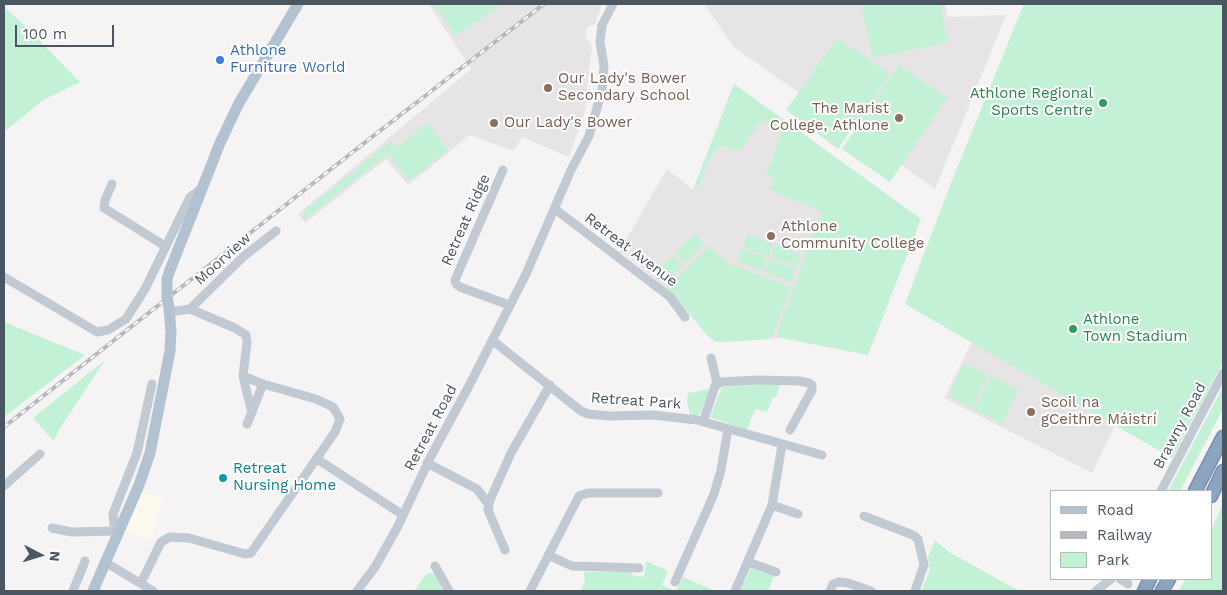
<!DOCTYPE html>
<html>
<head>
<meta charset="utf-8">
<style>
	body { margin:0 }
	#map { position:relative; width:1227px; height:595px; overflow:hidden; background:#f5f3f3; font-family:"Work Sans",sans-serif }
	canvas { display:block }
	.frame { position:absolute; inset:0; border:5px solid #4a5661; pointer-events:none }
	.legend { position:absolute; left:1050px; top:490px; width:162px; height:90px; box-sizing:border-box; background:#fff; border:1px solid #b7bbc0; margin:0; padding:6px 9px; list-style:none; font-size:15px; color:#4a5661 }
	.legend li { display:flex; align-items:center; gap:10px; height:25px }
	.legend b { width:25px; border:1px solid #b7bbc0 }
	.north { position:absolute; left:15px; top:530px; width:50px; height:50px; -webkit-text-stroke:4px #fff; paint-order:stroke; rotate:95deg; font-size:14px; font-weight:700; line-height:20px; text-align:center; color:#4a5661 }
	.north::after { content:''; display:block; margin:auto; width:18px; height:22px; background:#4a5661; clip-path:polygon(50% 0,100% 100%,50% 72%,0 100%) }
	.scale { position:absolute; left:15px; top:25px; width:99px; height:22px; box-sizing:border-box; border:2px solid #4a5661; border-top:0; padding-left:6px; font-size:15px; line-height:18px; white-space:nowrap; color:#4a5661; -webkit-text-stroke:4px #fff; paint-order:stroke }
</style>
</head>
<body>
<div id="map">
<canvas width="1227" height="595"></canvas>
<div class="frame"></div>
<ul class="legend">
<li><b style="height:6px;background:#b3c2d1"></b>Road</li>
<li><b style="height:6px;background:#b5b8bd"></b>Railway</li>
<li><b style="height:14px;background:#c3f1d5"></b>Park</li>
</ul>
<div class="north">N</div>
<div class="scale">100 m</div>
</div>
<script>
const ctx = document.querySelector('canvas').getContext('2d');
ctx.lineJoin = 'round';
function fill(path, color) { ctx.fillStyle = color; ctx.fill(path, 'evenodd'); }
const toPath = rows => new Path2D(rows.map(r => 'M' + r).join(''));
function stroke(path, color, width, dash) { ctx.strokeStyle = color; ctx.lineWidth = width; ctx.lineCap = dash ? 'butt' : 'round'; ctx.setLineDash(dash || []); ctx.stroke(path); }
function label(font, color, halo, rows, align = 'center') {
  ctx.font = font + ' "Work Sans",sans-serif'; ctx.lineWidth = 4; ctx.setLineDash([]); ctx.textBaseline = 'middle'; ctx.strokeStyle = halo; ctx.fillStyle = color; for (const [text, x, y, turn = 0] of rows) {
    ctx.save(); ctx.translate(x, y); ctx.rotate((+turn || 0) * Math.PI / 180); ctx.textAlign = isNaN(turn) ? turn : align; if (halo) ctx.strokeText(text, 0, 0); ctx.fillText(text, 0, 0); ctx.restore();
  }
}
fill(toPath([
	[142,493,163,498,150,539,125,530]
]), '#fdf9ef');
fill(toPath([
	[429,4,602,4,595,24,588,26,585,36,592,46,585,111,569,157,522,137,514,151,470,135,408,185,386,159,305,223,298,214,471,69],
	[704,4,945,4,948,17,1006,15,935,189,734,47],
	[734,84,921,219,868,355,782,338,724,342,714,341,706,334,678,300,642,268,626,255,619,252,667,169,693,190],
	[972,342,1115,425,1092,473,944,398]
]), '#e6e4e5');
fill(toPath([
	[434,4,504,4,455,36],
	[861,4,940,4,948,42,873,58],
	[1024,4,1223,4,1223,362,1172,458,905,304,951,183],
	[4,7,25,26,80,82,43,100,4,132],
	[837,38,890,74,838,149,786,110],
	[899,65,947,98,890,182,842,149],
	[734,84,921,219,868,355,782,338,778,335,778,330,822,211,769,190,776,179,766,175,781,133,763,120,760,124,758,124,755,132,753,132,741,150,737,149,735,151,727,146,717,148,714,150,698,187,693,190],
	[427,123,448,150,409,181,388,155],
	[391,141,396,147,306,219,302,213],
	[695,234,704,243,685,263,675,253],
	[748,234,773,244,768,256,743,247],
	[775,245,801,255,796,267,771,257],
	[709,246,727,263,791,287,772,335,768,339,724,342,714,341,706,334,678,300,666,290],
	[742,249,767,259,763,271,737,261],
	[673,256,682,265,663,285,654,275],
	[770,259,795,269,791,282,765,272],
	[4,322,85,355,4,417],
	[105,360,59,430,54,441,33,418],
	[964,363,988,375,972,408,948,396],
	[991,376,1019,390,1002,424,974,410],
	[780,383,776,397,773,397,767,412,755,409,747,430,710,417,722,387],
	[1223,387,1223,409,1180,491,1168,491],
	[710,389,699,415,697,417,690,416,687,400,688,393],
	[1223,504,1223,591,1179,591,1186,579,1211,579,1211,530],
	[935,540,949,552,1019,591,921,591,930,570,928,557],
	[646,561,668,571,662,585,675,591,581,591,585,580,584,572,631,572,634,576,644,577],
	[751,568,774,576,768,591,740,591],
	[431,573,435,575,443,591,414,591,426,574],
	[683,577,715,591,676,591]
]), '#c3f1d5');
const highway = toPath([
	[1195,491,1223,437],
	[1211,496,1223,471],
	[1144,591,1150,579],
	[1162,591,1169,579]
]);
stroke(highway, '#7690ad', 15);
stroke(toPath([
	[503,170,455,280,456,284,460,287,509,305],
	[112,184,105,200,104,208,165,246],
	[555,209,670,297,685,317],
	[4,277,97,332,108,330,126,319,145,289,190,197,202,188],
	[190,309,235,328,246,335,247,342,243,376,252,413],
	[169,312,190,309,244,256,276,231],
	[492,340,581,411,588,414,609,416,653,415,697,420,822,455],
	[711,358,717,383],
	[703,422,715,386,721,382,758,380,799,381,809,383,812,385,812,390,790,430],
	[247,424,263,384],
	[317,459,403,515],
	[427,463,477,489,489,505],
	[4,486,40,454],
	[1161,491,1223,373],
	[772,505,798,514],
	[864,516,913,535,918,539,924,565,915,591],
	[52,528,72,532,119,531],
	[119,531,114,524,113,514,137,453,152,384],
	[505,550,488,510,490,500,511,453,550,385],
	[548,555,572,566,639,568],
	[105,562,153,591],
	[748,562,776,572],
	[435,566,449,591],
	[1120,579,1128,584],
	[675,582,714,494,721,470,728,429],
	[141,583,161,542,170,537,189,538,245,554,251,553,335,432,340,419,333,407,316,399,263,384,243,376],
	[73,591,85,561],
	[357,591,375,567,397,528,431,456,470,384,526,274,571,170,589,136,602,90,604,66,600,42,602,25,613,4],
	[530,591,579,496,588,493,658,493],
	[735,591,772,505,782,445],
	[830,591,833,584,839,582,848,583,871,591],
	[1096,591,1111,579]
]), '#c1cad2', 9);
stroke(toPath([
	[167,297,167,279,170,270,220,143,239,103,298,4],
	[93,591,139,485,150,453,170,351,171,331,169,307]
]), '#b3c2d1', 11);
stroke(highway, '#8ba5c1', 12);
const rail = toPath([
	[4,427,368,140,544,4]
]);
stroke(rail, '#b5b8bd', 4);
stroke(rail, '#fff', 2, [5.5]);
stroke(toPath([
	[167,297,169,307]
]), '#b3c2d1', 11);
for (const [x, y, r, color] of [
	[220,60,5,"#3f7fe0"],
	[548,88,5,"#8d6e63"],
	[1103,103,5,"#2e9e5b"],
	[899,118,5,"#8d6e63"],
	[494,123,5,"#8d6e63"],
	[771,236,5,"#8d6e63"],
	[1073,329,5,"#2e9e5b"],
	[1031,412,5,"#8d6e63"],
	[223,478,5,"#0f9aa8"]
]) { const dot = new Path2D(); dot.arc(x, y, r, 0, 2 * Math.PI); ctx.fillStyle = color; ctx.fill(dot); stroke(dot, '#fff', 2); }
label('15px', '#366cbe', '#fff', [
	["Athlone",230,51],
	["Furniture World",230,68]
], 'left');
label('15px', '#785e54', '#fff', [
	["Our Lady's Bower",558,79],
	["Secondary School",558,96],
	["The Marist",889,109,"right"],
	["College, Athlone",889,126,"right"],
	["Our Lady's Bower",504,123],
	["Athlone",781,227],
	["Community College",781,244],
	["Scoil na",1041,403],
	["gCeithre Máistrí",1041,420]
], 'left');
label('15px', '#27864d', '#fff', [
	["Athlone Regional",1093,94],
	["Sports Centre",1093,111],
	["Athlone",1083,320,"left"],
	["Town Stadium",1083,337,"left"]
], 'right');
label('15px', '#4a5661', '#fff', [
	["Retreat Ridge",466,220,-66],
	["Retreat Avenue",631,250,37],
	["Moorview",223,259,-42],
	["Retreat Park",636,401,4],
	["Brawny Road",1180,426,-62],
	["Retreat Road",431,428,-62]
]);
label('15px', '#0d838f', '#fff', [
	["Retreat",233,469],
	["Nursing Home",233,486]
], 'left');
</script>
</body>
</html>
